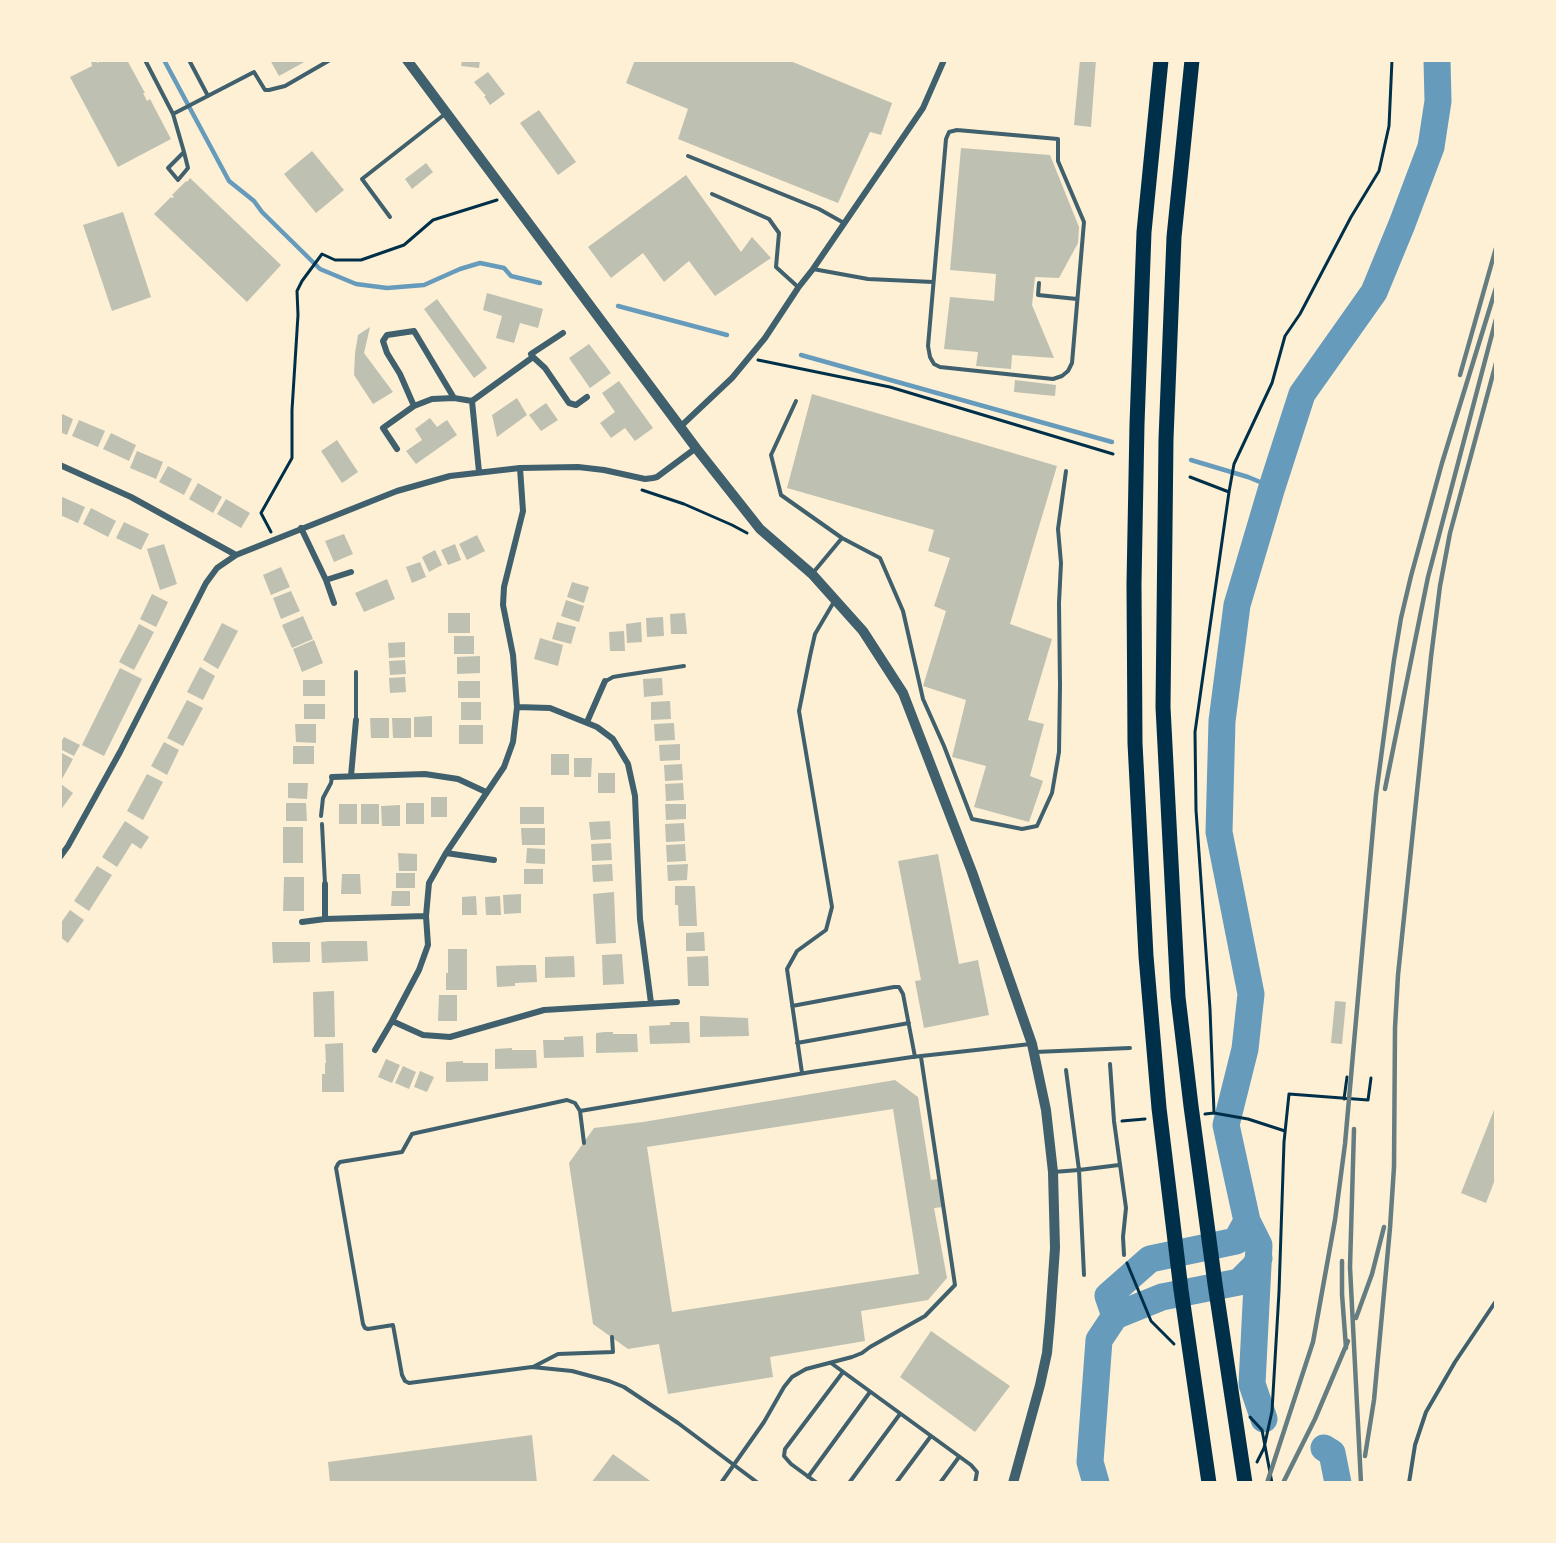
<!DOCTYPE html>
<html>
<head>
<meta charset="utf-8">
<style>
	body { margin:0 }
	#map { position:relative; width:1556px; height:1543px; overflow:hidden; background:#fdf0d5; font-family:Montserrat,sans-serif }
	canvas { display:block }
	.frame { position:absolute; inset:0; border:62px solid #fdf0d5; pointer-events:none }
</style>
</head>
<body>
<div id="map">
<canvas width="1556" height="1543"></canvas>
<div class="frame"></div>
</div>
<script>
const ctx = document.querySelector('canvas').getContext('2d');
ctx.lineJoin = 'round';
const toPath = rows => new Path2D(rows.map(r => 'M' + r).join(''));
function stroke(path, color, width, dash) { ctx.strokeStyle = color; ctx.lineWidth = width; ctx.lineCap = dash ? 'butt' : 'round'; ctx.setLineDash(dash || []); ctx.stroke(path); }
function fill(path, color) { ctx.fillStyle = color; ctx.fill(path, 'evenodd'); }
stroke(toPath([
	[164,60,229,181,254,201,262,212,320,269,356,284,387,288,424,285,460,269,480,263,504,268,511,276,540,283],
	[618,306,727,335],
	[801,355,1112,442],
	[1191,460,1248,477,1272,487]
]), '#669bbc', 4.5);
stroke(toPath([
	[1115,1316,1162,1297,1239,1282,1255,1266,1259,1258],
	[1264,1419,1252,1384,1259,1245,1247,1221,1226,1125,1245,1049,1251,994,1219,832,1222,721,1237,605,1272,487,1302,394,1374,292,1402,224,1431,147,1438,101,1437,60],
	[1324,1448,1332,1453,1338,1483],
	[1096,1483,1090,1462,1099,1340,1115,1316,1108,1296,1150,1259,1236,1241,1247,1221]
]), '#669bbc', 27);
fill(toPath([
	[91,60,97,60,97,63,103,60,127,60,145,93,143,93,147,101,150,99,171,139,118,167,70,77,92,66],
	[270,60,308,60,279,76],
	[462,60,480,60,479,68,461,66],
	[635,60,788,60,892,103,881,135,870,132,838,203,678,139,688,109,626,83],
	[1080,60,1096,60,1091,127,1074,125],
	[488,72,505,94,490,105,484,96,486,96,474,82],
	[539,110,576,162,558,175,520,123],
	[961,148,1050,155,1079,227,1078,243,1059,278,1035,277,1032,305,1054,358,1012,355,1011,369,976,366,978,352,944,349,950,297,994,301,996,274,950,270],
	[312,151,344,190,316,213,284,174],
	[426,163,433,172,412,189,405,179],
	[686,175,741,252,752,237,771,258,715,296,689,261,664,282,643,253,611,278,588,247],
	[190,178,281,265,247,302,154,214,171,197,172,198,174,197,172,195,186,181,187,182],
	[123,212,151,297,112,311,83,225],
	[487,293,543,309,538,328,520,323,514,343,496,338,502,316,483,310],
	[437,299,487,368,474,378,424,309],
	[370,327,364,353,393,392,373,404,354,375,355,353,358,335],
	[589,344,611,373,590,388,569,358],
	[1015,380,1056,385,1055,396,1014,392],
	[619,381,653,428,635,441,625,428,611,438,600,423,615,412,602,393],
	[812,394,1057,466,1010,624,1052,639,1028,720,1044,724,1030,776,1043,781,1029,822,974,807,986,766,952,757,966,700,923,686,946,611,934,606,950,558,928,551,934,530,787,488],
	[517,398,527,415,497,437,492,415],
	[546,403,558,420,541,431,529,415],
	[60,413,73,419,67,435,60,432],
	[430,418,437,427,447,420,457,435,416,464,406,451,422,440,415,429],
	[79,420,105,431,98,447,72,436],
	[111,433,136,445,129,461,103,449],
	[337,440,358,472,342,483,321,451],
	[137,451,163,462,156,479,130,468],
	[168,466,192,479,184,495,159,482],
	[198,483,222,497,213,513,189,499],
	[60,496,85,507,78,523,60,515],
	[226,499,250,513,241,528,217,514],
	[91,508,116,521,108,537,83,524],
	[124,522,149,534,141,550,116,538],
	[344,534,353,554,334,562,325,541],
	[477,535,485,551,467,560,459,544],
	[164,544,177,584,160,590,147,549],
	[455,544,461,560,448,565,441,550],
	[435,550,442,565,429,572,422,557],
	[420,562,426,577,412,583,406,567],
	[281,567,290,587,271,595,263,575],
	[387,579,395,599,364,612,355,593],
	[572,582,589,587,584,603,567,597],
	[291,591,300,611,281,619,273,598],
	[152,594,168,602,156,627,140,619],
	[566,600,584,606,579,622,561,616],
	[448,613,470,613,470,633,448,633],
	[685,613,687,634,671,634,670,614],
	[303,616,313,639,292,648,282,625],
	[663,617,664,636,647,637,646,618],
	[557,622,576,627,571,644,552,639],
	[641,622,642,642,627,643,626,624],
	[222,623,238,631,218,669,203,660],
	[139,624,154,632,134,670,119,662],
	[624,631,625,651,610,651,609,632],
	[454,636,474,636,474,654,454,654],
	[540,638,563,645,558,666,534,659],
	[314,640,323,663,302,672,293,649],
	[405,642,405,657,389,658,388,643],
	[480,656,480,673,457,674,457,657],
	[405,660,406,674,390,675,389,661],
	[200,667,215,676,203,700,187,692],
	[120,668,142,679,104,756,82,745],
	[405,677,406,692,390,693,389,678],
	[662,678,663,695,644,697,643,679],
	[303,680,325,680,325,696,303,696],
	[458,681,480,681,480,698,458,698],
	[187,700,203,708,183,746,167,738],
	[670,701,671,719,651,720,651,702],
	[461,702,481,702,481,720,461,720],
	[304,704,325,704,325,719,304,719],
	[432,716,432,737,414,737,414,717],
	[370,718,389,718,389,738,371,738],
	[392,718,411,718,411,738,393,738],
	[674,723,675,740,655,741,654,724],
	[295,724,316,724,316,743,296,742],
	[459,725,483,725,483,744,459,744],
	[64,737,80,745,74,756,60,749,60,744],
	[164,742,179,750,167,775,151,766],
	[680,744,680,760,660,761,659,745],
	[293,746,314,746,314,764,293,764],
	[60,752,73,759,62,779,60,778],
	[551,754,569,754,569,775,551,775],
	[574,758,592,758,591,777,574,777],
	[682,764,683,780,665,781,664,765],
	[598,773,615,773,615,793,598,793],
	[147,774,163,782,143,820,127,811],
	[288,783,308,783,307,799,288,798],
	[683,783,684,800,666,801,665,784],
	[61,784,73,793,60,811,60,786],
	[431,797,447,797,447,817,431,817],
	[286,803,306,803,307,821,286,821],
	[406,803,424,803,424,824,406,824],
	[339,804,357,804,357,824,339,824],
	[361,804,379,804,379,824,361,824],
	[665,804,686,804,686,819,666,820],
	[400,805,400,826,382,826,381,806],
	[520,807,544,807,544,824,520,824],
	[125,821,149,837,141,849,132,843,117,867,102,857],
	[610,821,611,839,591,840,589,822],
	[684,823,685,841,666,842,665,824],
	[283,827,303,827,303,863,283,863],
	[521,828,545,828,545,845,522,845],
	[611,843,612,860,592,861,591,844],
	[685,844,686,861,667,862,666,845],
	[527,848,545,849,545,864,526,863],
	[398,853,417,854,417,871,399,871],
	[938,854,959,964,978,960,989,1015,924,1028,915,981,921,980,898,861],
	[612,864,613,881,593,882,592,865],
	[688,864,687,880,668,881,667,865],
	[97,866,112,875,89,911,74,901],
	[524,869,543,869,543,884,524,884],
	[396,873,415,873,415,888,396,888],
	[342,874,360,874,361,894,341,894],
	[284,877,304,877,304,911,283,911],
	[675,886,695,886,697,926,679,926,678,905,675,905],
	[392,891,410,891,410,906,391,906],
	[614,892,616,943,596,944,593,894],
	[521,894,521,913,504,914,503,895],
	[476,896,477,915,462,915,462,897],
	[500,896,501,915,486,915,485,897],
	[70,910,84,920,68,943,60,937,60,924],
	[704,932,705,951,686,951,686,933],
	[330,941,367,941,368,961,322,963,321,942],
	[272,942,310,942,310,962,273,963],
	[448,949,467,949,467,990,446,990,446,973,448,973],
	[622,954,624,984,603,985,602,955],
	[574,956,575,977,545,978,545,957],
	[708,956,709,986,688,986,687,957],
	[524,965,536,965,537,982,515,983,515,986,497,987,496,966],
	[334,991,335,1037,314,1037,313,992],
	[439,995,457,995,457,1021,438,1021],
	[1335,1001,1346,1002,1342,1044,1331,1043],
	[700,1016,748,1018,749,1036,700,1037],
	[670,1022,689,1022,690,1043,650,1044,649,1026,670,1025],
	[605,1032,613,1032,613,1034,637,1034,638,1052,596,1053,596,1033],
	[583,1036,584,1057,544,1058,543,1040,564,1040,564,1037],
	[343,1043,344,1092,322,1092,322,1074,325,1074,325,1063,326,1063,325,1044],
	[512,1048,512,1050,536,1050,537,1068,495,1069,495,1049],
	[386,1059,400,1065,392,1083,378,1077],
	[463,1061,463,1063,488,1063,488,1081,446,1082,446,1062],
	[403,1066,416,1072,409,1089,395,1083],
	[420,1071,434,1077,427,1092,414,1087],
	[895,1080,918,1097,931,1180,938,1179,943,1207,934,1208,947,1278,928,1300,861,1311,865,1341,770,1357,773,1377,668,1394,659,1344,628,1349,593,1324,569,1163,594,1128,643,1122],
	[893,1109,919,1274,672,1312,647,1147],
	[1496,1105,1496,1177,1486,1203,1461,1193],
	[931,1331,1010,1386,975,1432,900,1377],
	[532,1435,537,1483,330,1483,328,1462],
	[613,1454,653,1483,591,1483]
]), '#bec0b2');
stroke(toPath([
	[758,360,890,387,1113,454],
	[1190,477,1229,492],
	[642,490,684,504,732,525,747,533],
	[271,532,261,513,292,458,292,410,298,315,297,291,302,281,322,254,335,260,361,260,404,245,433,220,497,200],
	[1344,1099,1347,1077],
	[1214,1113,1210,1009,1196,810,1195,732,1229,492,1234,464,1272,383,1285,336,1300,314,1351,217,1379,171,1389,126,1392,60],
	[1205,1114,1214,1113,1248,1119,1285,1131],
	[1122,1121,1145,1119],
	[1127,1263,1151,1321,1174,1344],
	[1250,1417,1262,1430,1272,1483],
	[1257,1462,1264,1448,1272,1411,1279,1292,1284,1142,1289,1094,1368,1100,1371,1078]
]), '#003049', 3);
stroke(toPath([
	[145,60,173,114],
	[189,60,208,96],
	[957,130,1058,139,1058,161,1084,222,1072,363,1068,371,1062,376,1053,379,940,367,934,364,930,357,928,346,946,139,949,132,957,130],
	[184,152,168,168,178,180,188,168,184,152,173,114,254,72,265,90,269,90,285,86,330,60],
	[688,156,819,209,844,223],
	[712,194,769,219,779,233,776,267,798,287],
	[390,217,362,179,445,114],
	[813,269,868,279,933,282],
	[1039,283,1038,295,1077,299],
	[796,401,771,455,781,495,842,538,812,574],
	[842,538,880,558,903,611,923,699,944,746,972,819,1022,829,1037,826,1052,793,1059,752,1060,685,1059,603,1061,563,1058,529,1066,471],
	[606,681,613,677,625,675,684,666],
	[356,720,356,672],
	[321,816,323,798,331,783,332,777],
	[322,824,325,884],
	[792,1006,894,987,899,987,903,994,915,1057],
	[797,1043,909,1023],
	[1035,1052,1130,1048],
	[1110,1064,1114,1121,1126,1208,1123,1237,1124,1255],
	[1066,1070,1079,1170,1084,1275],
	[802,1073,787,969,797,951,826,930,832,907,799,711,810,656,815,634,835,600],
	[580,1111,575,1103,567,1100,416,1133,412,1134,402,1152,340,1162,338,1164,336,1168,363,1324,365,1328,368,1329,393,1325,402,1375,405,1381,409,1383,532,1367,572,1371,609,1381,624,1387,678,1423,758,1483],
	[584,1143,580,1111,811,1072,912,1057,1031,1044],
	[1053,1172,1079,1170,1119,1165],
	[831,1363,971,1465,977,1472,975,1483],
	[533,1367,558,1354,613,1352,612,1337],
	[808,1477,870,1392],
	[721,1483,764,1422,784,1387,792,1377,806,1369,852,1357,862,1353,870,1347,925,1316,955,1285,921,1057],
	[817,1483,791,1464,784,1456,785,1449,843,1372],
	[849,1483,900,1414],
	[896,1483,931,1436],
	[940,1483,959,1457],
	[1409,1483,1415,1445,1426,1412,1455,1362,1496,1301]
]), '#3f606c', 4);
stroke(toPath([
	[533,357,545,368,569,403,576,405,587,397],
	[472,401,533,357,531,354,563,333],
	[414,406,400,374,387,353,383,341,387,335,414,331,454,398],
	[680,427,732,378,765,338,798,288,813,269,923,108,944,60],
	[397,449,383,428,414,406,432,399,454,398,472,401,479,472],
	[60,465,131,497,236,555],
	[301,528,326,580,334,603],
	[326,580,351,572],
	[517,707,550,708,597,727,613,739,628,764,635,796,640,919,651,1003],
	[587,722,605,681],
	[351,776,356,720],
	[332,777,425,774,458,779,486,792],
	[446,853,494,860],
	[60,857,68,846,120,752,206,583,217,568,236,555,397,491,450,476,520,468,578,467,604,470,645,479,653,478,657,477,696,448],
	[325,919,325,884],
	[302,922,325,919,426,916],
	[392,1021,423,1035,450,1037,544,1010,677,1002],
	[375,1050,392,1021,419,970,428,945,426,916,429,883,446,853,504,767,513,742,517,707,513,655,503,605,504,587,523,511,520,468]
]), '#3f606c', 6);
stroke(toPath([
	[407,60,696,448,760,529,812,574,863,631,903,693,972,872,1032,1044,1046,1110,1053,1172,1055,1248,1050,1320,1047,1353,1040,1385,1013,1483]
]), '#3f606c', 10);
stroke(toPath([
	[1161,60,1144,232,1137,424,1134,584,1135,743,1146,956,1159,1108,1181,1290,1209,1483],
	[1192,60,1174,237,1166,439,1163,707,1178,997,1191,1106,1215,1284,1245,1483]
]), '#003049', 15);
stroke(toPath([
	[1460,375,1496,248],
	[1385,789,1428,577,1496,319],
	[1354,1129,1350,1267,1361,1483],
	[1342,1261,1342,1294,1346,1348],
	[1356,1318,1372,1274,1384,1227],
	[1365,1456,1374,1400,1390,1228,1394,1167,1395,1028,1398,975,1431,657,1440,586,1450,533,1496,363],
	[1267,1483,1313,1342,1335,1220,1345,1144,1376,795,1394,660,1401,618,1411,576,1442,463,1496,288],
	[1283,1483,1315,1419,1348,1341]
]), '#657d81', 4.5);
</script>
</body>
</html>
